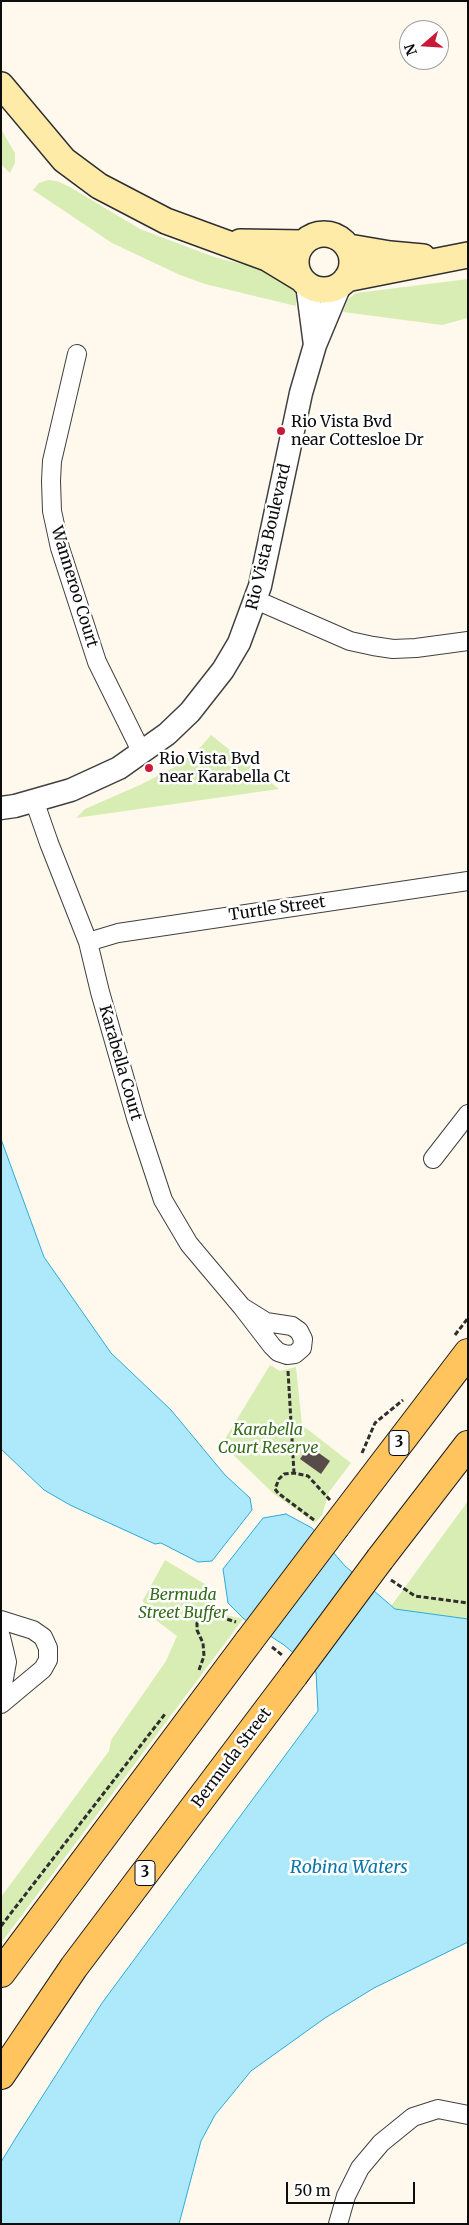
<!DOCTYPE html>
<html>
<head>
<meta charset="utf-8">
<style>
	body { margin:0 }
	#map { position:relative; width:469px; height:2225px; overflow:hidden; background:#fff9ed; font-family:Merriweather,serif }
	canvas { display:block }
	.frame { position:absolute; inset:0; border:2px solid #0d0d0d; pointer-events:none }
	.north { position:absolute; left:399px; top:20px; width:50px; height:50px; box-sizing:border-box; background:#fff; border:1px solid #9e9e9e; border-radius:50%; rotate:251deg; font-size:14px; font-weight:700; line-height:20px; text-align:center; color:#0d0d0d }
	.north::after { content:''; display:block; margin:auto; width:18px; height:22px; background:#c91937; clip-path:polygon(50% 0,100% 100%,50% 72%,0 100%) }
	.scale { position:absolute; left:286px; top:2182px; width:129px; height:22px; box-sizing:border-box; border:2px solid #0d0d0d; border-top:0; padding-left:6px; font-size:15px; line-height:18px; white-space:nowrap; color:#0d0d0d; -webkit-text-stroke:4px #fff; paint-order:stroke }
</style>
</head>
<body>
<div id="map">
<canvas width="469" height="2225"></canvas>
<div class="frame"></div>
<div class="north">N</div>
<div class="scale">50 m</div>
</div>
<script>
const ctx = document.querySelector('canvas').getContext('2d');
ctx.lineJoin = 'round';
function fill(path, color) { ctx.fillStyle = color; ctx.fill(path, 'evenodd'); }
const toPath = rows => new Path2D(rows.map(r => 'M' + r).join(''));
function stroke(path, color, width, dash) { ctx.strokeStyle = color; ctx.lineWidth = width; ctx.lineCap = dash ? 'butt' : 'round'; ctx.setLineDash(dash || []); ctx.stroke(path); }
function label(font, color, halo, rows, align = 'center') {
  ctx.font = font + ' Merriweather,serif'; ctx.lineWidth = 5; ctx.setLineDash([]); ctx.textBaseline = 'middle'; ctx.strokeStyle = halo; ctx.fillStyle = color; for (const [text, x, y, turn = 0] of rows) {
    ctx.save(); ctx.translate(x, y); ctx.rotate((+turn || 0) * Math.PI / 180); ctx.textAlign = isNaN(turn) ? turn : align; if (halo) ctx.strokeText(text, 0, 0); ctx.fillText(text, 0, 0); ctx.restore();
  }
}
fill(toPath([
	[1,129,15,153,15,163,10,173,1,164],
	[48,180,57,181,70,187,140,229,214,257,266,270,290,284,296,295,296,306,205,284,180,275,112,243,33,190,39,183],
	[468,279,468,318,442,325,343,312,348,299,356,293],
	[211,735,279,789,76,818,85,809,142,784,173,768,197,751],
	[270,1365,280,1371,296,1367,302,1425,351,1463,329,1492,322,1515,315,1523,274,1494,222,1444],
	[468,1501,468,1619,395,1609,391,1606],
	[165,1560,208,1586,218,1613,243,1619,1,1943,1,1897,109,1751,111,1740,166,1661,177,1636,145,1612,143,1600]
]), '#d8edb3');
const water = toPath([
	[1,1139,44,1257,111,1353,171,1410,225,1475,250,1498,252,1510,212,1561,198,1562,161,1543,155,1544,70,1505,44,1490,1,1449,1,1139],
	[286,1514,312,1528,345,1566,395,1609,468,1619,468,1942,374,1988,325,2018,251,2071,215,2115,201,2141,179,2224,1,2224,1,2162,17,2136,102,2003,318,1711,316,1672,284,1645,244,1619,228,1603,223,1569,263,1518,286,1514]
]);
fill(water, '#ade8fb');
stroke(water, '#2daad9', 1);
fill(toPath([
	[309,1446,330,1461,321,1474,300,1459]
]), '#574c49');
const minor = toPath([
	[77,354,52,461,51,481,52,511,60,548,97,662,142,753],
	[256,600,350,641,373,646,393,649,416,648,468,641],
	[34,800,49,843,88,942,100,992,136,1118,163,1200,189,1244,242,1307,272,1346,278,1352,287,1355,295,1354,302,1348,303,1339,299,1331,292,1326,266,1322,242,1307],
	[88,942,118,933,468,881],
	[433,1159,468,1114],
	[1,1620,33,1630,43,1637,48,1648,48,1660,43,1669,1,1704],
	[1,1637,7,1662,1,1695],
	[338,2224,346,2196,360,2168,381,2143,413,2117,438,2109,468,2115]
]);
const tertiary = toPath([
	[307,284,315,345],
	[1,808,15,806,71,790,119,768,167,734,190,712,223,670,239,643,260,586,301,393,315,345,340,285]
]);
const secondary = toPath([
	[1,85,64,160,99,186,166,221,267,258,300,278],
	'296 262a28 28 0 1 1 56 0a28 28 0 1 1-56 0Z',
	[240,242,303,243],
	[349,247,390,254,423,257],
	[346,279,468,255]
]);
const primary = toPath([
	[336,1526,468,1353],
	[380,1559,468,1445],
	[1,1973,249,1641],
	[1,2075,74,1967,294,1675]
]);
stroke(minor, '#404040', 20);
stroke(tertiary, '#404040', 25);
stroke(secondary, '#2f2f2f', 28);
stroke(primary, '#1e1e1e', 30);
stroke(toPath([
	[455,1335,468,1318],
	[288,1371,294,1473],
	[362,1453,375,1423,403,1400],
	[314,1520,278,1493,275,1489,279,1479,284,1474,294,1473,308,1476,330,1500],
	[391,1580,415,1596,468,1603],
	[272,1647,282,1655],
	[199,1670,204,1656,203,1643,197,1630,197,1623,201,1618,210,1616,220,1617,236,1622],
	[1,1926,165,1714]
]), '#2f2f2f', 3, [5, 2.5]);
stroke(minor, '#fff', 18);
stroke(tertiary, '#fff', 22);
stroke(secondary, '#ffeba8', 25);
stroke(primary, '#ffc45d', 28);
const primaryBridge = toPath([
	[249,1641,336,1526],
	[294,1675,380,1559]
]);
stroke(primaryBridge, '#1e1e1e', 30, []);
stroke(primaryBridge, '#ffc45d', 28);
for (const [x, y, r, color] of [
	[281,431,5,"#c91937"],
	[149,768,5,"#c91937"]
]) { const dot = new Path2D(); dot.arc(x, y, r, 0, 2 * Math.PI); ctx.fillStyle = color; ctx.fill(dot); stroke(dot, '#fff', 2); }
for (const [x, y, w] of [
	[399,1443,20],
	[145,1873,20]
]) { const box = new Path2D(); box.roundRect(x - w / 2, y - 12.5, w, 25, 4); ctx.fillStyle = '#fff'; ctx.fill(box); stroke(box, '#0d0d0d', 1); }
label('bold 15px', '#0d0d0d', null, [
	["3",399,1443],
	["3",145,1873]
]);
label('16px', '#0d0d0d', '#fff', [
	["Rio Vista Bvd",291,422],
	["near Cottesloe Dr",291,440],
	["Rio Vista Bvd",159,759],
	["near Karabella Ct",159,777]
], 'left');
label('16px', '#0d0d0d', '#fff', [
	["Rio Vista Boulevard",269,537,-77],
	["Wanneroo Court",74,587,73],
	["Turtle Street",277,909,-8],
	["Karabella Court",120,1063,74],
	["Bermuda Street",232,1758,-53]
]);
label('italic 16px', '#336b18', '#fff', [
	["Karabella",268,1430],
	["Court Reserve",268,1448],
	["Bermuda",183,1595],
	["Street Buffer",183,1613]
]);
label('italic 18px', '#0c78aa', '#fff', [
	["Robina Waters",349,1868]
]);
</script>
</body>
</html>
